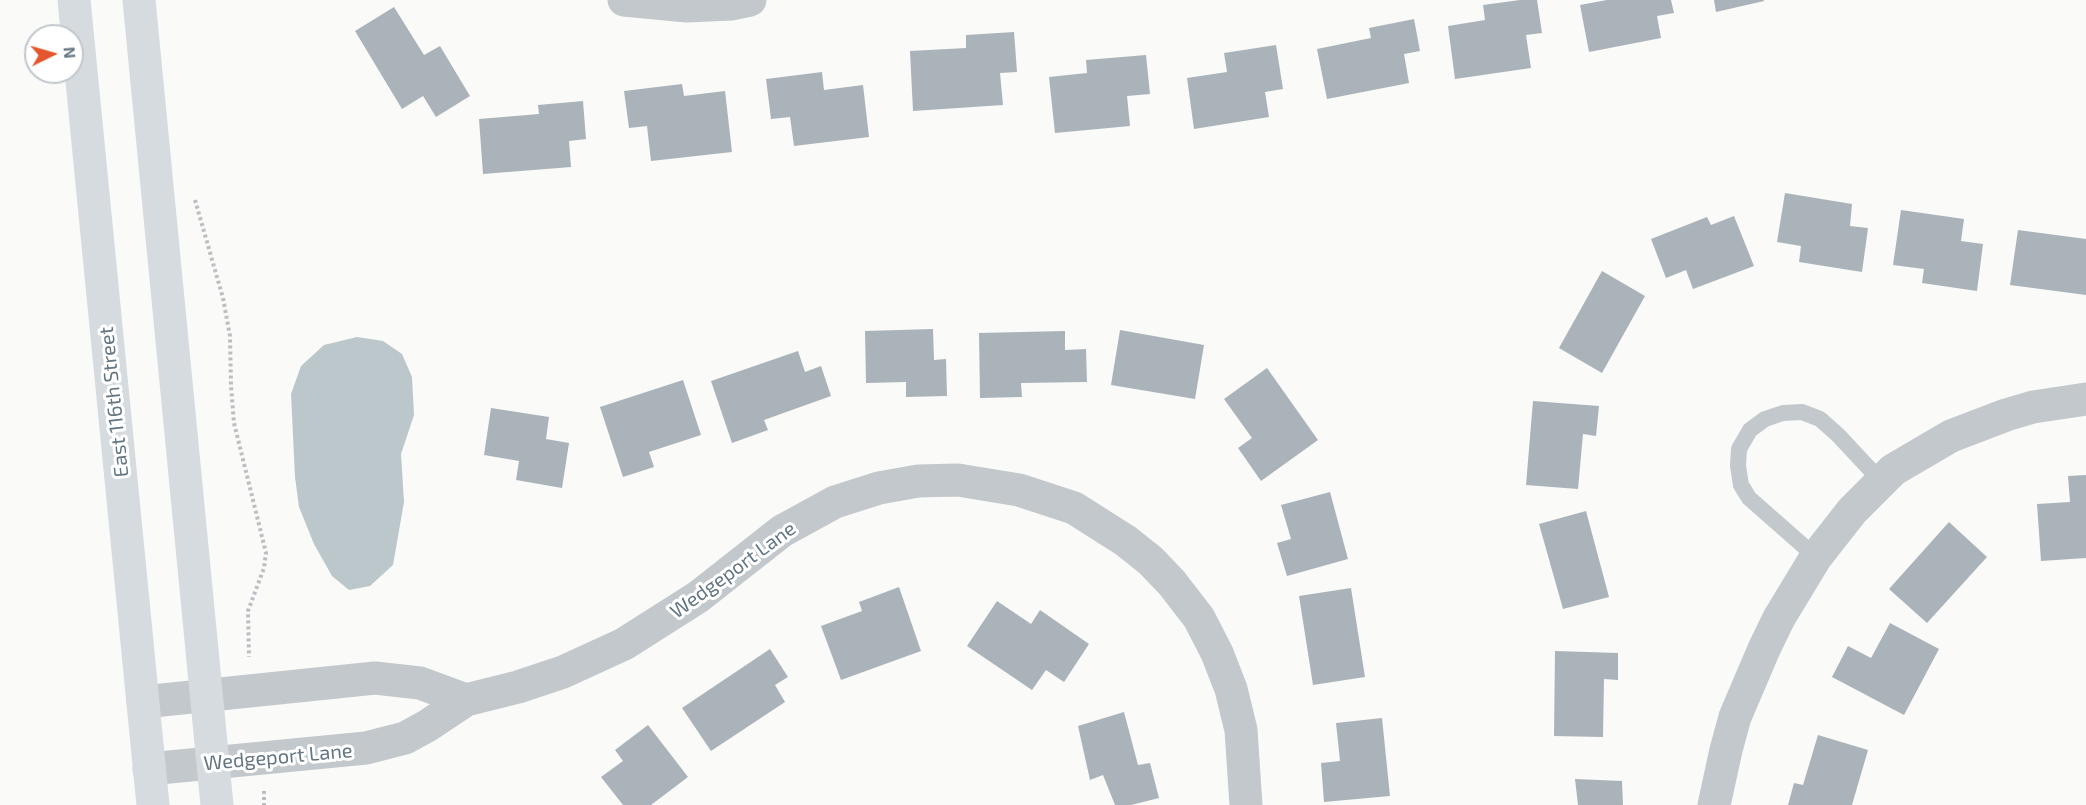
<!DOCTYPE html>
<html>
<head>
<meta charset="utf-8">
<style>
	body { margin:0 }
	#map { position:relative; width:2086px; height:805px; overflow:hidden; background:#fafaf8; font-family:"Exo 2",sans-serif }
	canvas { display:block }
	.north { position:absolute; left:24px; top:24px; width:60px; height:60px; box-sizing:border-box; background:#fff; border:2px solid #c1c8cd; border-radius:50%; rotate:85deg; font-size:16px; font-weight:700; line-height:24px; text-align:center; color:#657683 }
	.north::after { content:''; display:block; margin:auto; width:21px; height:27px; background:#e4572e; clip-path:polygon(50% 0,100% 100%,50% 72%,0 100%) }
</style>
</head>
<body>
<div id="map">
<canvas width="2086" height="805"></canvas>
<div class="north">N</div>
</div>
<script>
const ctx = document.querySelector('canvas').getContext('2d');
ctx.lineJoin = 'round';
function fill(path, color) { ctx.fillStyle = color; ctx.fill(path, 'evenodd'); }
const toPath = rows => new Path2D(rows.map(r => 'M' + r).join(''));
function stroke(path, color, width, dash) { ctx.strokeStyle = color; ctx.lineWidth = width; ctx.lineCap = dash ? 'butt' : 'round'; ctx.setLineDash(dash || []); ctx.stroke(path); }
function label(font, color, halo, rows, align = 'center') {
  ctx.font = font + ' "Exo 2",sans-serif'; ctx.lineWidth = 6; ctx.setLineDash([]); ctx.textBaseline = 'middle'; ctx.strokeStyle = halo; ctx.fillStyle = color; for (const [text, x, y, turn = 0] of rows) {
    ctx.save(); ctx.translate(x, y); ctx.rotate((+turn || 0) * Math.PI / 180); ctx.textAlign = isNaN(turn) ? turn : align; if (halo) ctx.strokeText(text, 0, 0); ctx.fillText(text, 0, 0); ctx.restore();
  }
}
fill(toPath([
	[357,337,383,341,402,354,412,377,414,415,401,454,404,502,393,565,370,586,349,590,332,576,314,544,299,507,295,477,291,394,301,366,324,345]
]), '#bbc7cb');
fill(toPath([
	[1520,0,1537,0,1542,33,1526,35,1531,68,1455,79,1448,26,1485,20,1483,5],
	[1607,0,1671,0,1674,13,1657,16,1661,38,1589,52,1580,5],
	[1714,0,1764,0,1764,1,1716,12],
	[394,7,424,55,440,46,470,96,436,117,423,96,402,109,355,31],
	[1414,19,1420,51,1404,54,1409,83,1327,99,1317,49,1371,38,1369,28],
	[1014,32,1017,72,1000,73,1003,105,913,111,910,51,966,48,966,35],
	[1276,45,1283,89,1265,92,1269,117,1194,129,1187,78,1227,72,1224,53],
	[1146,55,1150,94,1127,96,1130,126,1055,133,1049,77,1087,73,1086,60],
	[822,72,824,90,863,85,869,137,794,146,790,117,771,119,766,79],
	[682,84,684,96,725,91,732,152,651,161,647,126,629,128,624,91],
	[583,101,586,139,569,141,571,167,483,174,479,119,539,114,538,105],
	[1785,193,1852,204,1850,226,1868,228,1862,272,1799,262,1801,246,1777,242],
	[1901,210,1964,219,1961,241,1983,244,1977,291,1922,283,1924,269,1893,265],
	[1734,216,1754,266,1693,289,1686,270,1666,278,1651,239,1707,217,1711,225],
	[2018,230,2086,239,2086,295,2010,285],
	[1602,271,1645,296,1602,373,1559,348],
	[933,329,934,360,946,359,947,396,906,397,906,382,866,383,865,331],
	[1120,330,1204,345,1195,399,1111,385],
	[1065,331,1065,350,1086,349,1087,382,1021,383,1022,397,980,398,979,333],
	[798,351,805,372,821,366,831,396,764,420,768,430,732,443,711,381],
	[1267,368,1318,440,1261,481,1238,448,1252,438,1224,399],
	[683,380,701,435,649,452,654,467,623,477,600,407],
	[1533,401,1599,406,1596,436,1583,434,1578,489,1526,485],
	[491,408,549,417,546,439,569,443,562,488,516,480,519,461,484,455],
	[2086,475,2086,558,2041,561,2037,504,2070,502,2068,476],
	[1330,492,1348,559,1287,576,1277,543,1291,539,1281,505],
	[1586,511,1609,597,1563,609,1539,524],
	[1949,522,1987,557,1927,623,1889,589],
	[899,587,921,651,841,680,821,626,862,611,859,602],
	[1351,588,1365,677,1313,685,1299,596],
	[997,601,1031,624,1040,610,1089,644,1064,682,1046,670,1032,690,967,646],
	[1890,623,1939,649,1904,715,1832,677,1848,646,1871,658],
	[770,649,788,677,775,685,785,702,711,751,682,708],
	[1555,651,1618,653,1618,680,1604,679,1603,737,1554,736],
	[1124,712,1138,765,1150,763,1159,798,1131,805,1115,805,1103,775,1090,780,1078,726],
	[1382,718,1390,796,1324,802,1321,763,1340,761,1336,723],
	[648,725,688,777,651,805,623,805,601,777,623,761,615,750],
	[1818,735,1868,750,1852,805,1788,805,1794,783,1803,785],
	[1575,779,1622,781,1623,805,1578,805]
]), '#aab3b9');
stroke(toPath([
	[195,200,223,298,230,336,231,386,234,423,266,553,264,568,248,611,249,657],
	[264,791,264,805]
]), '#bbbfc2', 4, [3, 3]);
stroke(toPath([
	[1816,557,1749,498,1741,485,1738,466,1739,449,1750,430,1765,419,1783,413,1802,412,1820,419,1838,435,1881,481]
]), '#c3c8cc', 16);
stroke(toPath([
	[624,0,687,6,731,4,750,0],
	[143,702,375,678,420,683,466,700],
	[149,769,366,748,405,738,427,726,466,700,518,687,563,672,624,644,698,597,782,531,835,502,879,488,918,481,958,480,1019,490,1074,508,1126,541,1151,561,1172,583,1199,618,1217,653,1231,689,1241,730,1246,805],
	[1714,805,1726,750,1735,717,1764,649,1779,618,1816,557,1852,511,1893,470,1951,436,2006,415,2033,407,2086,399]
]), '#c3c8cc', 33);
stroke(toPath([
	[74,0,153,805],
	[139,0,217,805]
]), '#d6dbdf', 33);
label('20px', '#657683', '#fff', [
	["East 116th Street",114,402,-96],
	["Wedgeport Lane",733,570,-36],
	["Wedgeport Lane",278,757,-5]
]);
</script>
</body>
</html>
